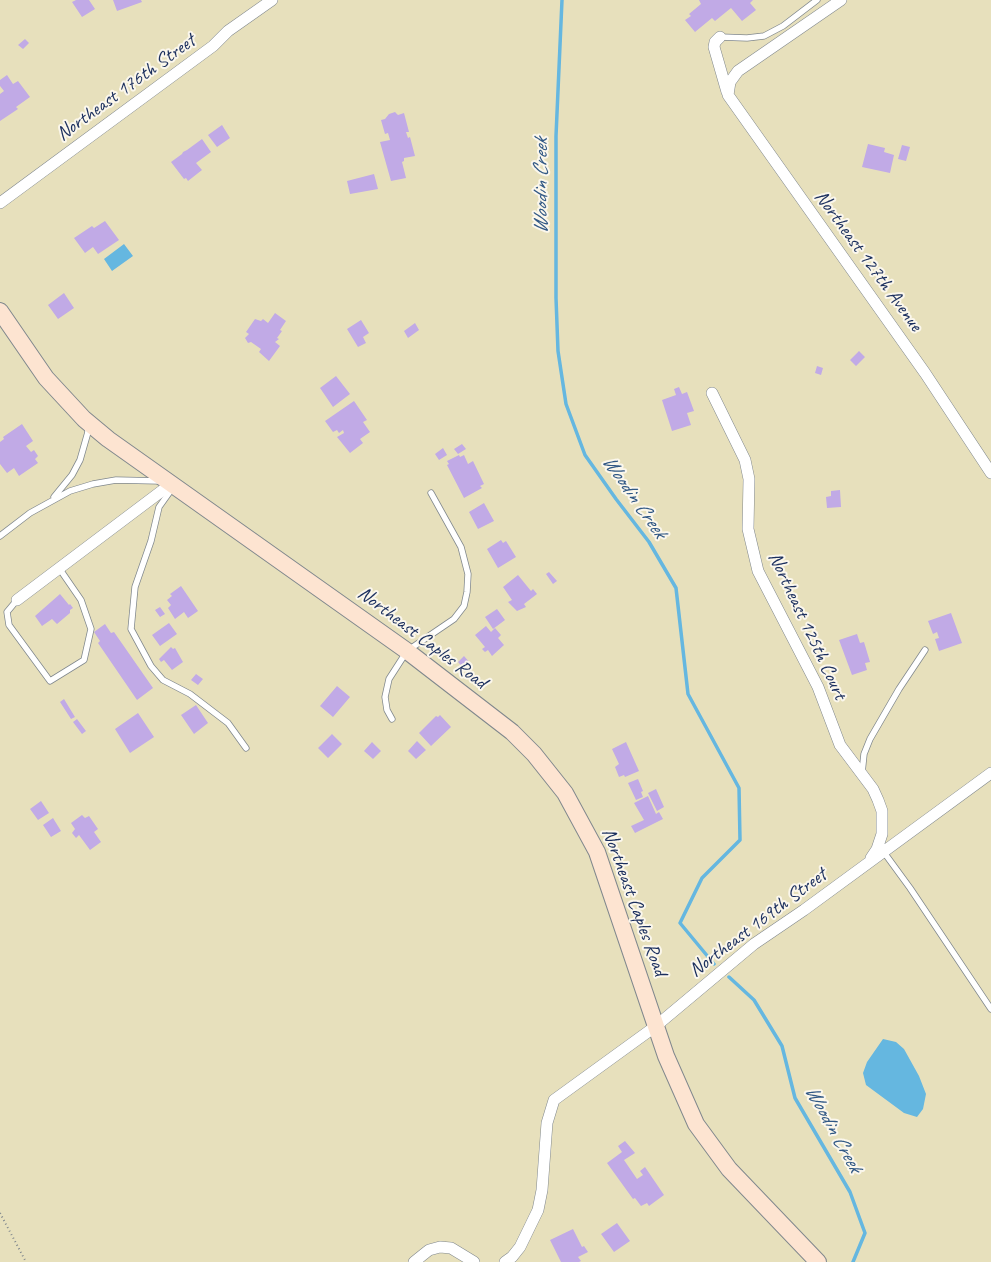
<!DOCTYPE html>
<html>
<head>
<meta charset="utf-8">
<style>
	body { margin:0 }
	canvas { display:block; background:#e7e0bc }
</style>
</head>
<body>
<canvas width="991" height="1262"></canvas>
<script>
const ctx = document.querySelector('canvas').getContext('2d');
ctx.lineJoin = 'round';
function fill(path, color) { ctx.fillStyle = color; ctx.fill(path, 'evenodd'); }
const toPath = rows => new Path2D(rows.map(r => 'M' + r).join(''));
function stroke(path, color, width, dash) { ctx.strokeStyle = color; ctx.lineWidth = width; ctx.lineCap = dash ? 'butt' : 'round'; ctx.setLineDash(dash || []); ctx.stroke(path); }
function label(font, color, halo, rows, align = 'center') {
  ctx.font = font + ' Caveat,sans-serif'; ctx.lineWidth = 4; ctx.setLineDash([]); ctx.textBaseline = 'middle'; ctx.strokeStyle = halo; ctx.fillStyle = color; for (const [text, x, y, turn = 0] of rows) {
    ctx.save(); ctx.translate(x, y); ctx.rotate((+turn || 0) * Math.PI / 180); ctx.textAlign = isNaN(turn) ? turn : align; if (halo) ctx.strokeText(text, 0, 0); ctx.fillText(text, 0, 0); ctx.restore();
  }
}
fill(toPath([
	[124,244,133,256,112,271,104,259],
	[883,1039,896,1042,904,1049,919,1076,926,1094,923,1109,917,1117,904,1113,866,1085,863,1073,867,1062]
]), '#65b7e0');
stroke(toPath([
	[562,0,556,136,556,298,558,351,566,404,585,455,616,499,649,542,676,588,688,694,739,788,740,840,702,878,680,923,714,964],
	[729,977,754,1000,782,1046,795,1098,850,1192,865,1233,853,1262]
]), '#65b7e0', 3.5);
fill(toPath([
	[76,0,89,0,95,9,82,17,72,2],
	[113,0,141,0,142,2,117,11],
	[699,0,753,0,750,3,756,10,742,21,731,8,715,21,712,18,695,32,685,20,691,16,689,14,701,4],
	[25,39,29,43,23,49,18,45],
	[7,75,13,84,18,81,30,97,16,107,18,109,0,121,0,94,4,91,0,86,0,80],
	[395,112,398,115,404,113,409,132,406,132,408,138,410,137,415,156,404,158,404,161,402,162,406,178,391,181,380,142,390,140,388,133,385,134,381,120,385,119,389,114],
	[222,125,230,138,217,147,208,135],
	[202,139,211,152,196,163,202,170,188,181,186,178,184,179,171,162,182,154,183,152,187,150],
	[868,144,885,148,884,152,894,155,890,173,862,167],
	[902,145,910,147,906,161,898,159],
	[374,174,378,189,350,194,347,181],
	[105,221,119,240,98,254,93,247,85,253,74,238,92,226,94,228],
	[64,293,74,308,58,319,48,305],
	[275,313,286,321,280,330,282,331,277,338,279,339,275,342,280,346,269,361,259,352,261,349,251,342,248,343,245,338,249,334,246,332,255,319,261,321,263,319,268,323],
	[361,320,369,333,363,337,366,343,358,347,347,329],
	[415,323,419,330,408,338,404,331],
	[859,351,865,357,856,366,850,360],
	[817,366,823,368,821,375,815,373],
	[336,376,350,394,333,407,320,388],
	[679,387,682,394,687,392,694,411,687,413,691,425,672,431,662,400,676,395,674,389],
	[354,401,367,420,363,422,370,432,360,439,363,443,350,453,337,437,344,433,343,430,339,433,337,430,333,432,325,421],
	[22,424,33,441,26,446,31,452,34,450,38,456,35,459,38,463,19,476,14,468,7,473,0,464,0,442,4,439,3,437],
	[462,444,466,449,458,454,454,449],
	[443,448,447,455,439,460,435,454],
	[459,455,460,457,464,455,468,464,473,461,484,484,480,486,482,488,464,498,447,465,449,464,447,461],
	[840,490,841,507,827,508,826,497,831,496,831,491],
	[484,503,494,521,478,529,469,512],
	[501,540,503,543,506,541,516,557,498,568,487,549],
	[549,572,557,581,553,584,546,574],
	[518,575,531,591,533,589,537,594,524,604,526,607,517,611,508,602,512,600,503,587],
	[181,586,198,611,188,618,184,612,175,619,168,608,171,605,167,600,172,596,170,594],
	[60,594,69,605,70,604,73,608,70,610,70,613,57,624,52,619,42,626,35,616],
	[160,607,165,614,160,617,155,610],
	[497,609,505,620,493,629,485,617],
	[951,613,962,643,939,651,935,639,939,638,937,632,933,634,928,621],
	[169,623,177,634,160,646,152,635],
	[105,624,111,633,114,632,153,688,137,700,98,643,100,641,94,632],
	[486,626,491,632,495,628,501,635,498,638,504,645,492,656,488,650,485,652,482,649,485,647,475,635],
	[857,634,860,643,864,642,870,662,865,663,867,670,852,675,839,640],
	[171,647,173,649,175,648,183,662,172,670,164,660,161,662,159,659],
	[464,656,471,664,465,670,458,662],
	[196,674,203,679,198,685,191,680],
	[337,686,350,697,333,717,320,706],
	[64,699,75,717,71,719,60,702],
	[196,705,208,723,194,734,181,715],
	[138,713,154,737,130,753,115,729],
	[440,715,451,727,431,746,419,733,436,716,438,717],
	[77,719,86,731,82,734,73,722],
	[332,734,342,744,328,758,318,748],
	[417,741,426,750,416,759,408,751],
	[372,742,381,751,373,759,364,751],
	[626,742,639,771,625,777,624,775,619,777,615,767,619,764,612,749],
	[638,779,643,791,641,792,643,797,636,800,628,783],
	[656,789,664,807,657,811,648,793],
	[648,796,656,814,659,812,663,819,635,833,631,826,644,820,634,803],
	[41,801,49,813,38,820,30,809],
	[82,815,85,818,89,816,98,829,94,832,101,842,90,850,79,835,76,838,72,833,75,829,71,823],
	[53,818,61,831,51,837,43,825],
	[625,1141,635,1153,624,1160,637,1179,643,1175,640,1171,645,1167,664,1195,649,1206,647,1203,641,1206,635,1198,633,1199,607,1163,622,1152,618,1146],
	[617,1223,630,1241,614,1252,601,1234],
	[573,1229,582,1247,584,1246,588,1252,578,1257,581,1261,579,1262,561,1262,550,1240]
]), '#c1aae6');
const lane = toPath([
	[720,37,747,38,764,36,783,26,817,0],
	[174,486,159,507,151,541,135,587,131,629,151,666,163,680,190,694,228,723,246,748],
	[54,497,72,475,80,460,88,432,87,426],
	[0,536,30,513,70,491,93,484,116,480,159,481],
	[17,600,7,612,9,625,50,681,84,660,91,629,81,600,59,568],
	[392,719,387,710,385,697,389,679,407,651,454,619,464,606,467,592,468,574,461,547,431,493],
	[862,773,864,754,870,739,899,689,925,650],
	[883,851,910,888,991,1009]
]);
const street = toPath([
	[841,0,738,71,730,82,728,95,925,373,991,473],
	[720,37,715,42,714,47,727,92],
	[0,203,213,46,228,31,272,0],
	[712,393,745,460,749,479,748,529,758,571,818,687,840,745,873,789,878,800,882,811,882,834,877,849,871,858],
	[17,600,171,484],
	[414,1262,429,1250,440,1247,451,1248,474,1262],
	[505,1262,512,1257,520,1247,538,1210,542,1190,547,1123,554,1100,656,1026,754,944,804,910,991,773]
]);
const secondary = toPath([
	[0,311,46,378,84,419,108,439,407,651,512,732,534,754,565,793,597,852,666,1056,696,1124,729,1169,818,1262]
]);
stroke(lane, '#81888d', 7);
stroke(street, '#81888d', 12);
stroke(secondary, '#81888d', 18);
stroke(toPath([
	[0,1213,26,1262]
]), '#81888d', 2, [1, 3]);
stroke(lane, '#fff', 5.5);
stroke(street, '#fff', 11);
stroke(secondary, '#fde4d1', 16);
label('20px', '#1b2f5e', '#fbf7ec', [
	["Northeast 176th Street",126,88,-36],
	["Northeast 127th Avenue",868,261,54],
	["Northeast 125th Court",807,626,65],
	["Northeast Caples Road",422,638,37],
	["Northeast Caples Road",634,902,70],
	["Northeast 169th Street",758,923,-37]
]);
label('italic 21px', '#315885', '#fbf7ec', [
	["Woodin Creek",541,186,-90],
	["Woodin Creek",634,497,55],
	["Woodin Creek",833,1129,61]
]);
</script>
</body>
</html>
